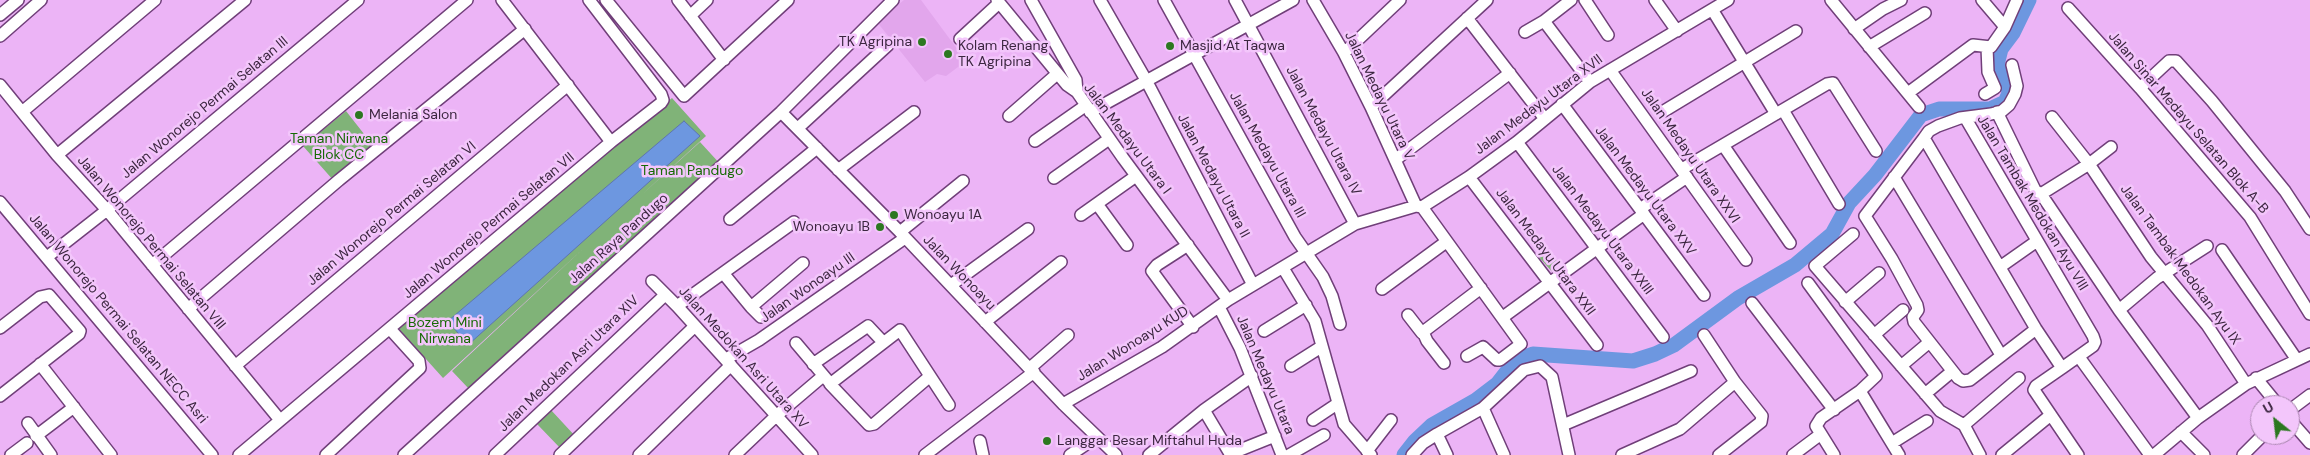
<!DOCTYPE html>
<html>
<head>
<meta charset="utf-8">
<style>
	body { margin:0 }
	#map { position:relative; width:2310px; height:455px; overflow:hidden; background:#ecb4f6; font-family:"DM Sans",sans-serif }
	canvas { display:block }
	.north { position:absolute; left:2250px; top:395px; width:50px; height:50px; box-sizing:border-box; background:#f3c6fb; border:1px solid #aa86b0; border-radius:50%; rotate:331deg; font-size:14px; font-weight:700; line-height:20px; text-align:center; color:#3c2640 }
	.north::after { content:''; display:block; margin:auto; width:18px; height:22px; background:#2c7820; clip-path:polygon(50% 0,100% 100%,50% 72%,0 100%) }
</style>
</head>
<body>
<div id="map">
<canvas width="2310" height="455"></canvas>
<div class="north">U</div>
</div>
<script>
const ctx = document.querySelector('canvas').getContext('2d');
ctx.lineJoin = 'round';
function fill(path, color) { ctx.fillStyle = color; ctx.fill(path, 'evenodd'); }
const toPath = rows => new Path2D(rows.map(r => 'M' + r).join(''));
function stroke(path, color, width, dash) { ctx.strokeStyle = color; ctx.lineWidth = width; ctx.lineCap = dash ? 'butt' : 'round'; ctx.setLineDash(dash || []); ctx.stroke(path); }
function label(font, color, halo, rows, align = 'center') {
  ctx.font = font + ' "DM Sans",sans-serif'; ctx.lineWidth = 5; ctx.setLineDash([]); ctx.textBaseline = 'middle'; ctx.strokeStyle = halo; ctx.fillStyle = color; for (const [text, x, y, turn = 0] of rows) {
    ctx.save(); ctx.translate(x, y); ctx.rotate((+turn || 0) * Math.PI / 180); ctx.textAlign = isNaN(turn) ? turn : align; if (halo) ctx.strokeText(text, 0, 0); ctx.fillText(text, 0, 0); ctx.restore();
  }
}
fill(toPath([
	[904,0,921,0,966,61,946,76,937,74,925,82,877,22]
]), '#e2a6ec');
fill(toPath([
	[672,98,706,136,637,199,700,142,722,166,469,389,452,371,585,247,443,378,398,328],
	[346,111,375,148,334,181,303,146],
	[1546,248,1563,268,1555,275,1537,255],
	[551,410,576,437,562,450,537,424]
]), '#80b378');
const water = toPath([
	[684,121,700,136,468,345,448,321,684,121]
]);
fill(water, '#6d97e0');
stroke(water, '#5e75b0', 1);
stroke(toPath([
	[1404,455,1415,441,1432,425,1476,400,1497,384,1515,361,1533,354,1633,361,1655,354,1674,345,1738,298,1795,265,1832,234,1849,203,1875,175,1921,115,1939,109,1990,109,2005,102,2009,93,2007,81,1997,65,2001,49,2013,33,2029,0]
]), '#6d97e0', 15);
const minor = toPath([
	[502,0,611,142],
	[606,0,684,96,788,0],
	[678,0,724,60],
	[997,0,1067,85,1077,92,1123,158,1228,300],
	[1031,0,1076,80,1077,92],
	[1100,0,1146,80,1253,285],
	[1164,0,1295,237,1323,277,1332,296,1340,324],
	[1235,0,1355,224],
	[1313,0,1344,53,1371,107,1416,206],
	[1585,0,1608,35],
	[1655,0,1677,31],
	[1831,0,1919,107],
	[1982,0,2005,27],
	[2068,8,2140,88,2250,217,2310,314],
	[1713,11,1776,114],
	[0,15,18,0],
	[690,16,707,0],
	[1467,18,1545,119],
	[1544,21,1590,82],
	[1854,29,1883,9,1901,0],
	[1525,32,1544,21,1571,0],
	[0,36,41,0],
	[960,39,999,3],
	[1869,47,1925,13],
	[1344,53,1400,0],
	[1610,70,1746,260],
	[0,85,57,155,107,210,280,420],
	[2140,88,2169,61,2176,61,2212,101,2263,164,2285,191,2310,229],
	[1908,93,1973,45,1991,47,2005,27,2017,0],
	[1985,94,1995,88,1988,72,1987,47],
	[1562,104,1704,295],
	[1371,107,1487,0],
	[1783,110,1839,204],
	[1664,111,1796,31],
	[22,112,155,0],
	[781,112,900,232,1063,404,1116,455],
	[1090,112,1293,0],
	[1997,112,2035,190,2041,194,2089,164,2111,147],
	[1009,116,1057,74],
	[2052,117,2089,164,2151,257,2207,325,2246,384],
	[1966,119,2093,336,2095,342,2093,346,2062,368,2036,329,1924,138,1929,131,1938,126,1960,118,1991,114,2002,111,2009,105,2015,94,2017,86,2012,65],
	[798,128,888,45],
	[1924,138,1865,216,1892,259,1917,305,1918,310,1913,317,1914,322,1958,378,1963,381,1970,380,2036,329],
	[1035,141,1085,106],
	[1517,142,1663,337],
	[1723,145,1790,243],
	[57,155,245,0],
	[1395,160,1510,73],
	[1682,169,1827,84,1833,83,1876,151],
	[838,170,914,112],
	[1469,177,1597,345],
	[1894,177,2001,355],
	[1054,178,1109,139],
	[2041,194,2119,310,2198,418],
	[0,202,212,455],
	[1097,204,1127,245],
	[1422,207,1469,177,1517,142,1590,82,1728,0],
	[1422,207,1521,344,1500,360,1497,360,1483,347,1467,356],
	[1640,209,1687,177],
	[1081,215,1136,176],
	[730,219,817,148],
	[900,232,963,181],
	[1853,234,1815,266,1940,411,1964,425,1980,455],
	[1188,245,1157,265,1152,271,1193,327],
	[2222,250,2297,360],
	[47,257,107,210,358,0],
	[152,265,467,0],
	[2000,267,2037,241],
	[1283,268,1315,321,1344,424,1371,455],
	[723,273,751,307,803,263],
	[652,281,677,306,812,455],
	[951,285,1028,229],
	[1382,289,1446,242],
	[1845,302,1879,273],
	[1752,303,1834,410],
	[677,306,794,222],
	[751,307,761,317],
	[1219,307,1240,348,1282,455],
	[188,309,339,180,525,29],
	[2119,310,2157,278,2207,246],
	[1408,315,1422,333],
	[1503,317,1644,214],
	[985,322,1061,262],
	[0,328,40,297,49,295,80,331,79,334,0,396],
	[1264,331,1306,305],
	[1704,335,1735,382,1762,416,1761,422,1719,455],
	[1874,335,1903,310],
	[796,343,829,382],
	[2079,357,2150,455],
	[726,359,759,340,905,238],
	[1444,363,1427,341,1423,332,1481,288],
	[40,364,111,455],
	[813,364,868,326,883,342],
	[235,366,568,85],
	[1291,366,1321,347],
	[1901,366,1926,345],
	[1030,368,1068,335],
	[2062,368,2036,386,2034,390,2078,455],
	[929,377,874,424,869,425,830,384,900,330,949,405],
	[2256,378,2278,405],
	[1860,391,1899,455],
	[1925,394,1949,374],
	[1063,404,1162,347,1228,300,1355,224,1416,206,1422,207],
	[1483,408,1504,455],
	[1204,410,1229,452,1235,452,1275,436],
	[2290,410,2310,395],
	[1313,420,1337,404],
	[2290,420,2310,443],
	[28,423,51,455],
	[1563,425,1691,371],
	[1964,425,2019,378],
	[2181,432,2204,455],
	[1821,434,1834,455],
	[36,436,74,407],
	[980,441,983,455],
	[1892,443,1927,421],
	[1367,451,1391,420],
	[11,455,27,443],
	[239,455,611,142,661,103,663,100,661,94,589,0],
	[326,455,420,368,419,361,390,329],
	[404,455,781,112,893,0],
	[495,455,665,295],
	[560,455,695,326],
	[639,455,731,365],
	[735,455,776,416,823,376],
	[925,455,1034,372],
	[1070,455,1097,437],
	[1149,455,1204,410,1252,376],
	[1289,455,1324,435],
	[1412,455,1423,443,1437,434],
	[1447,455,1437,434,1483,408,1524,370,1540,366,1552,377,1569,455],
	[1622,455,1680,429,1735,382],
	[1793,455,1821,434,1816,426,1821,418,1860,391,1876,376,1808,283],
	[2002,455,2047,418],
	[2154,455,2198,418,2246,384,2310,354],
	[2243,455,2263,435]
]);
stroke(minor, '#703f79', 14);
stroke(minor, '#fff', 11);
for (const [x, y, r, color] of [
	[922,42,5,"#2c7820"],
	[1170,46,5,"#2c7820"],
	[948,54,5,"#2c7820"],
	[359,115,5,"#2c7820"],
	[894,215,5,"#2c7820"],
	[880,227,5,"#2c7820"],
	[1047,441,5,"#2c7820"]
]) { const dot = new Path2D(); dot.arc(x, y, r, 0, 2 * Math.PI); ctx.fillStyle = color; ctx.fill(dot); stroke(dot, '#f3c6fb', 2); }
label('14px', '#3c2640', '#f3c6fb', [
	["TK Agripina",912,42,"right"],
	["Kolam Renang",958,46],
	["TK Agripina",958,62],
	["Masjid At Taqwa",1180,46],
	["Melania Salon",369,115],
	["Wonoayu 1A",904,215],
	["Wonoayu 1B",870,227,"right"],
	["Langgar Besar Miftahul Huda",1057,441]
], 'left');
label('14px', '#3c2640', '#f3c6fb', [
	["Jalan Medayu Utara V",1379,96,64],
	["Jalan Medayu Utara XVII",1539,105,-37],
	["Jalan Wonorejo Permai Selatan III",205,108,-40],
	["Jalan Sinar Medayu Selatan Blok A-B",2188,123,49],
	["Jalan Medayu Utara IV",1323,131,62],
	["Jalan Medayu Utara I",1127,139,53],
	["Jalan Medayu Utara III",1267,155,61],
	["Jalan Medayu Utara XXVI",1690,156,55],
	["Jalan Medayu Utara II",1213,176,62],
	["Jalan Medayu Utara XXV",1645,191,53],
	["Jalan Tambak Medokan Ayu VIII",2032,203,59],
	["Jalan Wonorejo Permai Selatan VI",392,214,-40],
	["Jalan Wonorejo Permai Selatan VII",489,226,-40],
	["Jalan Medayu Utara XXIII",1602,230,53],
	["Jalan Raya Pandugo",619,239,-42],
	["Jalan Wonorejo Permai Selatan VIII",151,243,50],
	["Jalan Medayu Utara XXII",1545,252,53],
	["Jalan Tambak Medokan Ayu IX",2180,265,54],
	["Jalan Wonoayu",959,273,46],
	["Jalan Wonoayu III",808,288,-35],
	["Jalan Wonorejo Permai Selatan NECC Asri",118,319,50],
	["Jalan Wonoayu KUD",1133,344,-32],
	["Jalan Medokan Asri Utara XV",743,358,48],
	["Jalan Medokan Asri Utara XIV",569,364,-44],
	["Jalan Medayu Utara",1265,375,67]
]);
label('14px', '#166a04', '#f3c6fb', [
	["Taman Nirwana",339,139],
	["Blok CC",339,155],
	["Taman Pandugo",692,171],
	["Bozem Mini",445,323],
	["Nirwana",445,339]
]);
</script>
</body>
</html>
